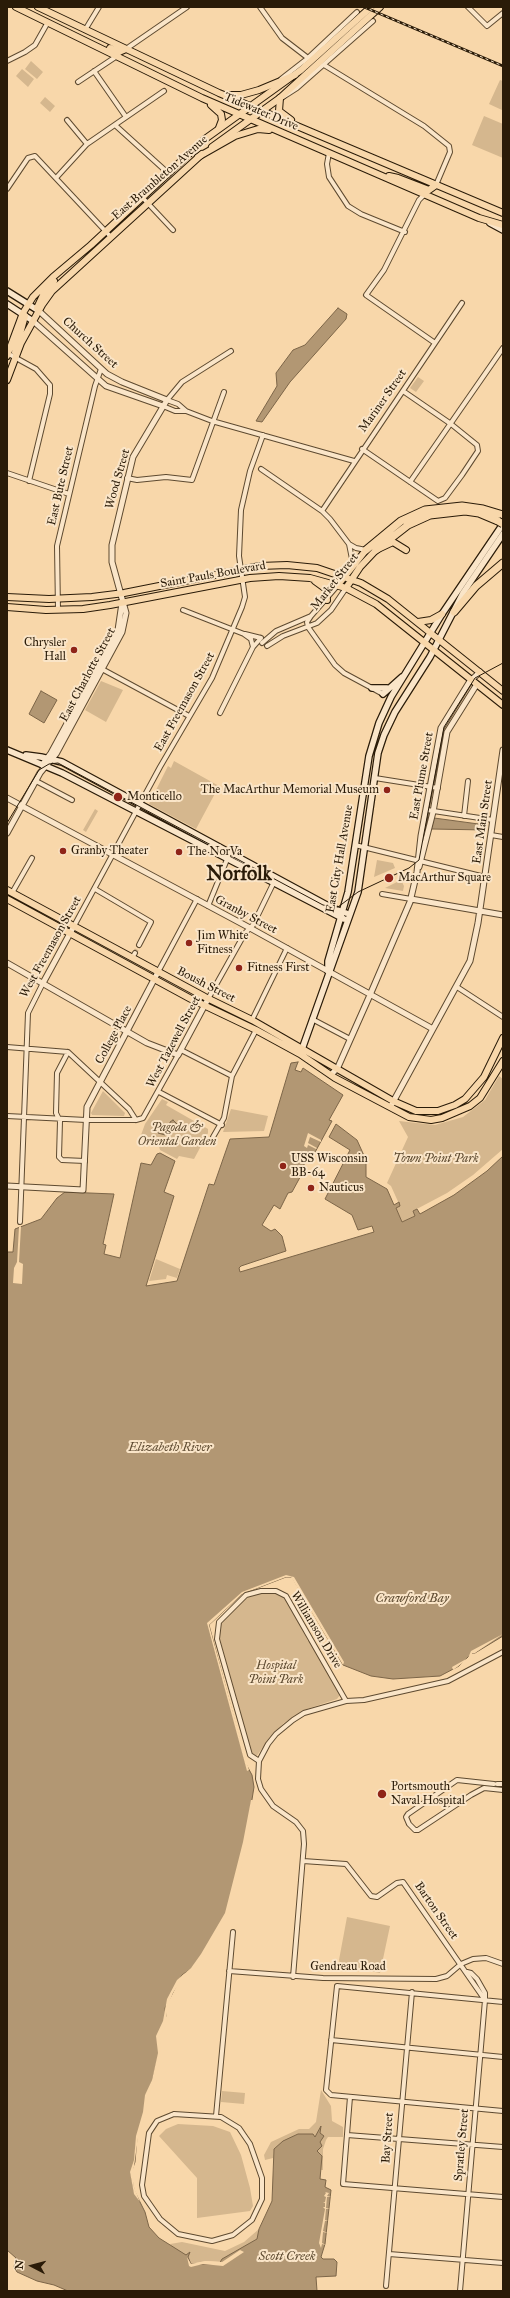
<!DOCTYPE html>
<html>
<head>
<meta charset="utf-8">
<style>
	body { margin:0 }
	#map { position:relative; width:510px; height:2298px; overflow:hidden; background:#f8d7aa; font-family:"IM FELL Great Primer",serif }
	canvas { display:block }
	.frame { position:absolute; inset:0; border:8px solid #2a1b08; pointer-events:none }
	.north { position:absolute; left:12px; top:2246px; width:40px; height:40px; -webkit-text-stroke:3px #fae5c8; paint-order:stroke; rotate:276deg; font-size:11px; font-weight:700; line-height:16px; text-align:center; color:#2a1b08 }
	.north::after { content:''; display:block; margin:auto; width:14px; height:18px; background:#2a1b08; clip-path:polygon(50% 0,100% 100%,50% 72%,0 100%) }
</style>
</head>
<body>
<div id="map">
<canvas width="510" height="2298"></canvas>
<div class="frame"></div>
<div class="north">N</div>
</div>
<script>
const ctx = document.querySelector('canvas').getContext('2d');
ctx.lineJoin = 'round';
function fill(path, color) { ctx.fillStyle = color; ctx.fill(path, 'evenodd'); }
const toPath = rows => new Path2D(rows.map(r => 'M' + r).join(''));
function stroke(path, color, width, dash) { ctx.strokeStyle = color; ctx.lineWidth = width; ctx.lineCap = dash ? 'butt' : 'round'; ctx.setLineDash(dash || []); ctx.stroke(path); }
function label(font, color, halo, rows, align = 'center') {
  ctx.font = font + ' "IM FELL Great Primer",serif'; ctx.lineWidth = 4; ctx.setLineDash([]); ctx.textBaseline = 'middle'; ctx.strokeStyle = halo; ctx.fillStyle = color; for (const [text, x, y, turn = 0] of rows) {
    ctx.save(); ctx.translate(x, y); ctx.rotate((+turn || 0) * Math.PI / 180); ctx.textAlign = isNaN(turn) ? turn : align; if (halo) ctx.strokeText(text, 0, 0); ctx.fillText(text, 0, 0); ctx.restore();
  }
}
fill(toPath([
	[31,61,43,72,37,79,25,69],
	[22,69,34,79,28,87,16,76],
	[500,80,503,81,502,110,489,104],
	[45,97,55,106,50,112,40,103],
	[484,116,503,124,503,158,472,145],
	[418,377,424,381,416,392,410,388],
	[101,681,123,690,106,722,85,710],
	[174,761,219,786,196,829,149,804,168,766,171,768],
	[95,809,98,811,86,832,83,830],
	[377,860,393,863,395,868,374,877],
	[401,880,404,886,403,891,385,888],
	[499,1076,503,1079,503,1149,473,1175,447,1193,413,1211,415,1216,402,1222,396,1208,400,1206,391,1186,387,1183,408,1137,399,1121,435,1125,463,1117,485,1100],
	[103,1091,125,1113,124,1116,92,1115,91,1113],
	[162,1099,168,1102,166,1105,208,1129,208,1133,194,1159,179,1156,177,1159,160,1150,158,1143,141,1135,145,1124],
	[231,1109,268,1116,264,1131,223,1132],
	[156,1259,180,1269,177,1278,167,1275,166,1279,149,1281],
	[261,1593,278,1594,286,1599,308,1641,310,1640,313,1648,319,1655,340,1695,337,1699,307,1709,284,1723,270,1737,256,1757,252,1754,219,1636,220,1623,246,1598],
	[347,1917,390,1926,380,1973,340,1965,339,1960],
	[321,2090,331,2106,332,2121,343,2127,343,2137,328,2137,326,2140,323,2149,323,2170,321,2170,320,2153,316,2151,313,2135,298,2134,274,2149,273,2158,265,2160,264,2155,271,2142,299,2129,309,2129,316,2122],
	[222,2091,245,2093,244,2104,221,2102],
	[178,2124,213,2126,230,2132,241,2155,250,2188,253,2206,250,2211,197,2218,197,2178,159,2136,166,2129],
	[259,2229,261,2239,222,2262,206,2261,190,2264,188,2257,173,2249,170,2244,182,2242,225,2251,244,2242]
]), '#d5b78e');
const water = toPath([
	[338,308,347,314,346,319,290,382,262,422,256,421,277,386,276,373,293,350,305,345,338,308],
	[41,691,57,700,44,723,29,714,41,691],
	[434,818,486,825,486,830,431,829,434,818],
	[298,1062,295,1070,301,1072,303,1068,343,1095,329,1120,332,1121,313,1156,309,1156,302,1168,304,1170,292,1192,288,1193,280,1209,274,1205,262,1225,271,1231,275,1229,282,1236,286,1251,241,1266,239,1268,240,1272,374,1232,372,1226,358,1230,352,1215,325,1199,350,1150,329,1137,336,1124,357,1140,366,1160,366,1177,387,1189,394,1205,399,1202,400,1206,396,1208,402,1222,415,1216,413,1211,417,1209,420,1214,454,1195,487,1171,503,1156,503,1636,475,1653,472,1653,459,1666,440,1676,393,1679,371,1676,343,1665,292,1577,286,1577,242,1594,209,1625,246,1764,252,1775,254,1787,244,1849,227,1912,206,1949,192,1968,182,1975,165,2008,166,2016,158,2036,159,2054,152,2082,146,2095,145,2111,137,2137,135,2162,131,2173,134,2190,145,2212,149,2227,159,2238,186,2255,190,2252,188,2257,191,2264,219,2264,222,2259,257,2239,259,2229,272,2201,274,2149,283,2141,298,2134,313,2134,315,2137,321,2126,320,2133,324,2136,320,2142,322,2146,317,2151,322,2156,320,2179,326,2180,325,2187,331,2190,325,2244,321,2257,323,2259,334,2259,337,2262,336,2276,316,2277,317,2291,68,2291,54,2285,37,2281,17,2272,14,2267,16,2258,7,2250,7,1252,13,1252,15,1229,41,1219,57,1198,65,1192,114,1194,103,1244,106,1245,104,1254,120,1258,141,1163,151,1165,157,1154,160,1153,175,1161,164,1192,174,1196,146,1286,177,1281,209,1184,214,1185,230,1139,269,1137,291,1063,298,1062],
	[173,1120,179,1126,176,1130,171,1128,171,1132,168,1131,165,1135,158,1133,154,1128,157,1121,170,1126,170,1122,173,1120]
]);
fill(water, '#b29773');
stroke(water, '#7c6548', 1);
fill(toPath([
	[308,1133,321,1140,321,1142,310,1137,308,1143,317,1148,316,1149,308,1145,307,1148,304,1146],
	[21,1226,19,1262,23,1264,22,1284,13,1283,14,1268,17,1262,19,1227],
	[286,1575,294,1577,344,1662,343,1665,291,1577,286,1577,242,1594,209,1625,249,1770,247,1771,207,1623,242,1592],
	[503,1634,475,1653,472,1653,472,1656,453,1670,452,1667,468,1658,471,1651],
	[251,1800,253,1800,246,1849,229,1912,204,1955,194,1970,186,1973,173,1993,167,2008,166,2025,160,2036,161,2054,154,2084,148,2095,146,2113,138,2138,133,2173,134,2187,140,2202,134,2194,130,2172,134,2160,136,2136,143,2112,145,2095,152,2080,158,2053,156,2036,163,2021,167,1999,177,1980,191,1968,201,1954,225,1913,243,1842],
	[325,2192,329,2193,327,2196,331,2196,327,2197,326,2208,330,2209,326,2209,325,2220,328,2221,325,2221,323,2231,328,2233,323,2232,322,2243,326,2245,322,2244,321,2248,319,2243,325,2209,323,2207,325,2207,325,2203,323,2202,325,2202,326,2197,324,2196,326,2193],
	[240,2250,244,2252,223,2266,203,2264,191,2267,189,2266,187,2257,191,2264,206,2261,222,2262]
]), '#f8d7aa');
stroke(toPath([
	[135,953,139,945]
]), '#cfb18a', 4, [4, 2]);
const minor = toPath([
	[260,7,282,38,308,58],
	[468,7,487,26,503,13],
	[85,30,99,7],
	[126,49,187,7],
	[7,61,25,52,35,45,48,22],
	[324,65,424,126,449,146,450,152,436,185],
	[94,71,126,117],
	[281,79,308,58,357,12],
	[78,82,117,56],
	[283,97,297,88,373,21],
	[67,120,87,144],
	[115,125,168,173],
	[329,153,327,164,329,177,348,206,361,214,405,232],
	[56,178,87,144,164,91],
	[7,189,28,158,35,156,110,236],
	[425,194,419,200,384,270,366,295,435,343],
	[142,197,173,230],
	[231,351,182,382,167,400,178,404,186,411,212,421,354,461],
	[7,353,36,369,50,385,50,394,29,481],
	[163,406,175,411,185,411],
	[362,449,438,501,445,498,462,475,478,451,477,445,451,424,403,391],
	[261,469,322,511,330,519,349,544,353,564],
	[7,473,69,494],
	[127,478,137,480,166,477,192,480,224,392],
	[410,482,503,348],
	[322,511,462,303],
	[349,544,356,548,366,550],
	[58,610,57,546,95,386,101,369],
	[183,610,244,634,251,639,253,647],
	[311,616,307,622,308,627,335,665,344,673,383,694],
	[245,634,261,638],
	[262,643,276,631,311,616,338,585],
	[267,646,283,636,317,623,331,610,346,588],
	[100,668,189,716],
	[220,713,253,647,261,638],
	[375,778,438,788],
	[36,781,72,800],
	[427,810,493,820],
	[464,816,468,781],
	[491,835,503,837],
	[355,845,485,877],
	[95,889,151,922,139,945],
	[12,893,32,858],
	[382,894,411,899],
	[208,906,228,857],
	[74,926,160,767,212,678,242,607,245,597,239,556,241,510,250,471,263,435],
	[132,958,135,953],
	[158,972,197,899],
	[457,987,503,1017],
	[208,999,245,933,253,925,273,884],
	[312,1019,350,1039],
	[252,1020,287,948],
	[7,1047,68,1052,129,1109,136,1120],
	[181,1050,232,1076],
	[68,1052,57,1073,56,1113,60,1121,59,1157,62,1160,85,1161],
	[159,1092,222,1125],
	[7,1116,86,1120,136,1120,143,1118,178,1055],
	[213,1137,224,1118,232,1076,256,1030],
	[20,1222,28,1013,43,983],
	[259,1761,268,1744,276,1734,293,1720,304,1713,346,1701],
	[494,1784,457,1780,408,1814,406,1817,409,1824,415,1830,418,1830,471,1795,484,1788,503,1790],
	[497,1784,503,1784],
	[303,1861,346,1864,371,1896,377,1897,397,1883,403,1882,485,2000],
	[229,1971,323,1978,436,1979,447,1976,461,1964,473,1959,486,1958,503,1964],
	[293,1977,304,1844,303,1831,296,1822,273,1806,261,1789,258,1779,259,1761,250,1755,217,1639,219,1622,246,1595,261,1591,276,1591,286,1596,346,1701,364,1700,448,1681,503,1652],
	[503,2002,337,1986,326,2090,331,2095,503,2111],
	[331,2040,503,2057],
	[350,2097,343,2184,503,2197],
	[174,2114,221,2117,239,2128,250,2144,262,2178,262,2199,252,2220,233,2235,212,2241,178,2234,160,2219,144,2196,142,2185,149,2133,157,2121,174,2114],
	[216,2116,233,1932],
	[347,2135,503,2147],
	[389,2254,503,2263],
	[386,2286,412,1992],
	[460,2291,485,2000,485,1993,477,1979,471,1973,467,1972]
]);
const tertiary = toPath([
	[33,321,106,386,163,406],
	[42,765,51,753,118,630,122,603],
	[7,798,250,928,433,1029],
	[7,833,40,773,56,754,122,632,126,613,112,562,112,545,133,457,167,400,122,382,107,374,39,311],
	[419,867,433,812,447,732,477,684],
	[411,899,503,915],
	[7,963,147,1043,178,1055,208,999],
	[43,983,74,926],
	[331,1075,338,1067,370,995,410,902,417,872,421,836,441,728,470,681,480,672],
	[392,1104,470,961,478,923,503,750],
	[7,1186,83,1190,87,1107,158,972]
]);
const secondary = toPath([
	[490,223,503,230],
	[7,291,39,311],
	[7,304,33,321],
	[372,688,387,688],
	[383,694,402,677],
	[7,750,62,773,344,919],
	[26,755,41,757,62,762,332,908,346,913],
	[328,971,328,961,348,892,369,756,379,723,391,697,442,614,503,524],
	[301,1052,358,892,378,753,384,735,395,712,430,657,463,593,503,534]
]);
const primary = toPath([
	[212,147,280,98,380,7],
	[37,308,44,293,54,281],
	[15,352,25,316],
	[7,356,23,313,33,297,53,277,91,245,205,139,301,70,371,7],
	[7,380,21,343,42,305,52,291,202,154],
	[315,581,326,589,327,600],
	[338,585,366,550],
	[346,588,360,567,376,550,393,542,406,550],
	[7,597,49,599,92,597,124,593,260,566,287,565,317,568,361,583,388,599,503,691],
	[7,607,46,610,83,609,110,605,250,578,279,576,310,578,346,588,376,604,503,705],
	[418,622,431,620,442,614],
	[7,890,205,997,252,1020,393,1101,416,1111,438,1111,455,1105,465,1099,484,1077,503,1038],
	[7,899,191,999,256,1030,300,1054,335,1078,409,1117,431,1120,442,1118,470,1106,480,1098,503,1061]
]);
const trunk = toPath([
	[16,7,202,98,479,218,503,225],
	[38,7,219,93,503,213],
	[110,48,119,52,126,49],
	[228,95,241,95,259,90,295,75],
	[280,98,279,111,291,120],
	[211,105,221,114,222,120,219,128],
	[198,157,235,136,258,129,269,130],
	[389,176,398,178,429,190,436,185]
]);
const motorway = toPath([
	[366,550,401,521,425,510,462,506,483,509,503,515],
	[376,550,408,525,430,515,465,511,479,513,498,521],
	[454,612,476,586,503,563]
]);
stroke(minor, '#5e4a30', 6);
stroke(tertiary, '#5e4a30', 7);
stroke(secondary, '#2a1b08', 8);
stroke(primary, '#2a1b08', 8);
stroke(trunk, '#2a1b08', 8);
stroke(motorway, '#2a1b08', 9);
stroke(minor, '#fae5c8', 4);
stroke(tertiary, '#fae5c8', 5);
stroke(secondary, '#fae5c8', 5.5);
stroke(primary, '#f8d7aa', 6);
stroke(trunk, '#f8d7aa', 6);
stroke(motorway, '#f8d7aa', 7);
stroke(toPath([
	[7,823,39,770,49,764,58,763,323,905,338,907,358,892,409,868,419,860,444,727,475,678,503,663]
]), '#2a1b08', 1);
const rail = toPath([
	[364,7,503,66]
]);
stroke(rail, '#2a1b08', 2.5);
stroke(rail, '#fae5c8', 1, [3]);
const motorwayBridge = toPath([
	[498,521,503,524]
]);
stroke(motorwayBridge, '#2a1b08', 9, []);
stroke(motorwayBridge, '#f8d7aa', 7);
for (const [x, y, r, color] of [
	[74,650,4,"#8f2418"],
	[387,790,4,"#8f2418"],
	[118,797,5,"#8f2418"],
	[63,851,4,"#8f2418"],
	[179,852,4,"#8f2418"],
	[389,878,5,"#8f2418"],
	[189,943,4,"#8f2418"],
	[239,968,4,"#8f2418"],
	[283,1166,4,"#8f2418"],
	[311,1188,4,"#8f2418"],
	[382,1794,5,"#8f2418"]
]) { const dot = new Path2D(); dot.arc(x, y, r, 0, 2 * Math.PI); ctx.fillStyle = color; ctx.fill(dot); stroke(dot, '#fae5c8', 1.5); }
label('12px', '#2a1b08', '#fae5c8', [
	["Tidewater Drive",261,112,23],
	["East Brambleton Avenue",160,178,-41],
	["Church Street",90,343,42],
	["Mariner Street",383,401,-55],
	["Wood Street",118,479,-74],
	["East Bute Street",61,486,-77],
	["Saint Pauls Boulevard",213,575,-10],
	["Market Street",335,582,-52],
	["East Charlotte Street",88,675,-62],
	["East Freemason Street",185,702,-61],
	["East Plume Street",422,776,-80],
	["East Main Street",483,822,-82],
	["East City Hall Avenue",340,859,-80],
	["Granby Street",246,915,28],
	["West Freemason Street",51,947,-61],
	["Boush Street",206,985,27],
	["College Place",114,1035,-62],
	["West Tazewell Street",174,1042,-62],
	["Williamson Drive",316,1630,59],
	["Barton Street",436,1911,55],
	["Gendreau Road",348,1967],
	["Bay Street",388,2138,-86],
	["Spratley Street",462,2145,-85]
]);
label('12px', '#2a1b08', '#fae5c8', [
	["Chrysler",66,643,"right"],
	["Hall",66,657,"right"],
	["The MacArthur Memorial Museum",379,790,"right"],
	["Monticello",127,797],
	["Granby Theater",71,851],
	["The NorVa",187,852],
	["MacArthur Square",398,878],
	["Jim White",197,936],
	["Fitness",197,950],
	["Fitness First",247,968],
	["USS Wisconsin",291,1159],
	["BB-64",291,1173],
	["Nauticus",319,1188],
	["Portsmouth",391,1787],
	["Naval Hospital",391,1801]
], 'left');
label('italic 12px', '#5d4a30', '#fae5c8', [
	["Pagoda &",177,1128],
	["Oriental Garden",177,1142],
	["Town Point Park",436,1159],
	["Hospital",276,1666],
	["Point Park",276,1680]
]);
label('italic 13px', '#604d33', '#fae5c8', [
	["Elizabeth River",170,1448],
	["Crawford Bay",412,1599],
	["Scott Creek",287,2257]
]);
label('bold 20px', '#2a1b08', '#fae5c8', [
	["Norfolk",239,875]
]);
</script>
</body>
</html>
